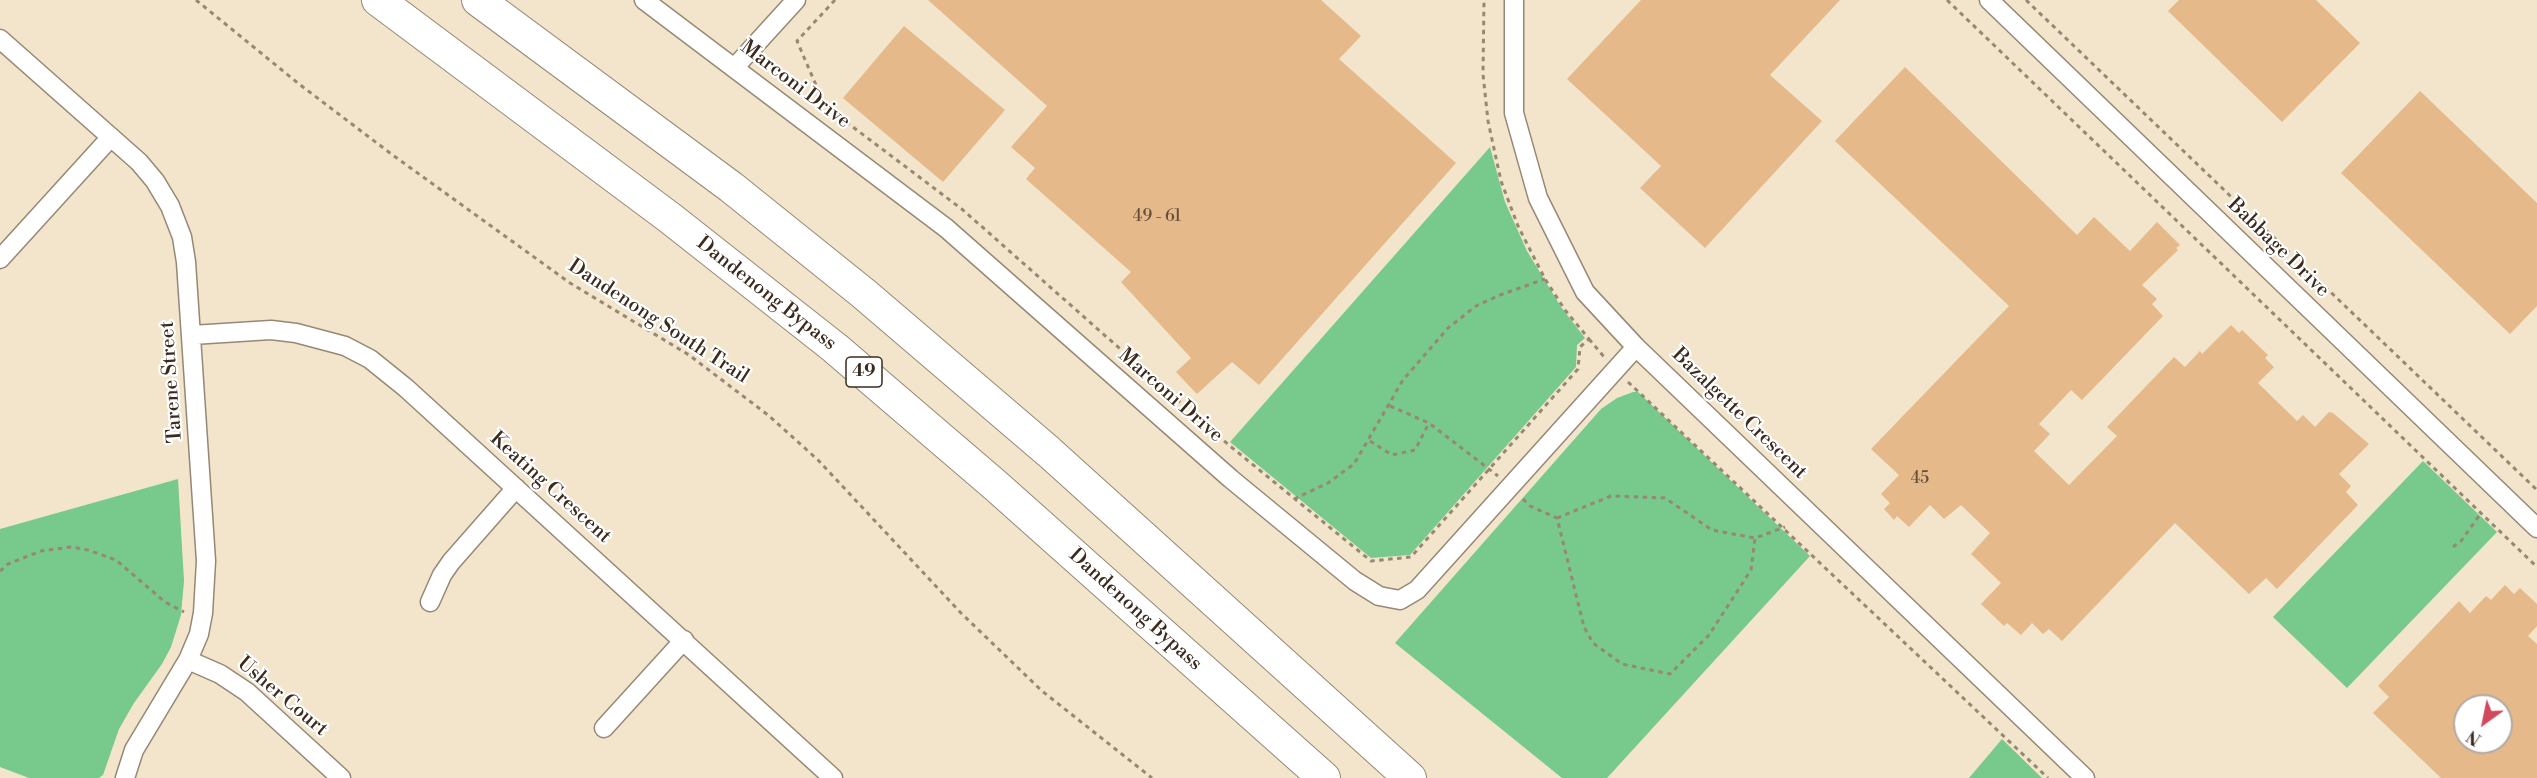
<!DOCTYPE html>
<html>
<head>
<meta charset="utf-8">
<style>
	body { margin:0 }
	#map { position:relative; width:2537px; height:778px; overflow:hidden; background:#f2e5cb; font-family:"Libre Bodoni",serif }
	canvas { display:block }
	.north { position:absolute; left:2453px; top:694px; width:60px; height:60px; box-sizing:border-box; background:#fff; border:2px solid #b1aaa5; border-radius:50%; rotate:213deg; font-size:16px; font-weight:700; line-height:24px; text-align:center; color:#3b2a1e }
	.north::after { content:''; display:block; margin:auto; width:21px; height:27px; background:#d1495b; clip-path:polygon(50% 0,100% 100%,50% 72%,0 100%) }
</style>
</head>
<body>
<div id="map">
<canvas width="2537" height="778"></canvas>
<div class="north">N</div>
</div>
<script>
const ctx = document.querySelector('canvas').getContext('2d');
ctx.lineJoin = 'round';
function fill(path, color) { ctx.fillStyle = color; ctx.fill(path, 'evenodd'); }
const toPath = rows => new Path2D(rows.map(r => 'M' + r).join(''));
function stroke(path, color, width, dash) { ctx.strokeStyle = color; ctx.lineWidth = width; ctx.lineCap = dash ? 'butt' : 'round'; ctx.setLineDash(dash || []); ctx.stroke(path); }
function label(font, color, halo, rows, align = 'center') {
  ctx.font = font + ' "Libre Bodoni",serif'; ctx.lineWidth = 4.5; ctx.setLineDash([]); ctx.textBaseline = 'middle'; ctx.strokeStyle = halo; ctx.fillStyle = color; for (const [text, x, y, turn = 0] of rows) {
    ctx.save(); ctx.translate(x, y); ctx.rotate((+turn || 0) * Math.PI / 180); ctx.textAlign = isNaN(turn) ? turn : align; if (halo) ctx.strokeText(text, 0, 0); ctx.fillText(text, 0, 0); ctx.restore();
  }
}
fill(toPath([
	[1490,147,1505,202,1527,251,1561,307,1585,338,1577,345,1576,367,1410,555,1371,558,1230,442],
	[1633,392,1638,392,1810,556,1607,778,1562,778,1395,643,1601,409,1617,398],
	[2423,461,2497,532,2347,688,2273,617],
	[178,479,184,581,181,615,171,647,162,664,134,703,119,729,103,775,99,778,29,778,0,767,0,529],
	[2002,739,2042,778,1969,778]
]), '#77c98c');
fill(toPath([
	[928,0,1321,0,1361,36,1339,59,1456,163,1259,385,1232,362,1197,394,1176,372,1191,358,1121,282,1131,272,1026,179,1035,168,1011,147,1047,106],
	[1641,0,1840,0,1770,75,1822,121,1705,248,1640,188,1661,166,1567,79],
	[2179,0,2316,0,2360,43,2282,122,2168,11],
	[904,26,1005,110,943,182,843,98],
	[1905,67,2077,235,2094,217,2130,251,2157,222,2180,245,2176,248,2178,250,2142,285,2157,299,2152,304,2163,316,2082,400,2071,390,2039,424,2050,434,2034,451,2069,485,2117,436,2107,427,2174,357,2185,367,2200,351,2202,354,2231,325,2239,333,2242,330,2268,355,2265,358,2274,367,2258,383,2297,421,2303,415,2315,427,2329,412,2333,413,2369,444,2339,474,2351,486,2346,492,2358,505,2277,589,2266,578,2249,594,2175,523,2062,641,2049,629,2043,634,2032,623,2021,635,2007,623,2004,626,1981,604,2001,583,1971,554,1990,533,1961,505,1944,519,1930,505,1909,527,1897,516,1894,520,1884,509,1890,503,1881,494,1899,475,1871,449,2009,306,1835,141],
	[2420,91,2537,203,2537,306,2510,334,2341,173],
	[2505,585,2514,594,2520,588,2537,604,2537,626,2528,636,2537,644,2537,778,2441,778,2373,713,2389,697,2378,686,2459,601,2470,613,2486,596,2491,600],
	[2465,706,2501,706,2501,742,2465,742]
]), '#e5b98a');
const minor = toPath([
	[644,0,946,228,1231,479,1355,581,1379,596,1400,600,1417,590,1636,347],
	[1514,0,1514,113,1538,198,1585,292,1636,347,2085,778],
	[1989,0,2537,528],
	[0,39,139,162,155,181,170,206,182,237,186,262,206,561,203,613,199,634,188,660,134,750,125,778],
	[735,67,796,0],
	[0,259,111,137],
	[192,335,271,330,296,333,345,346,370,359,406,388,833,778],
	[430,602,442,575,451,562,516,488],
	[188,660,220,674,247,692,341,778],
	[604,728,684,640]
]);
const trunk = toPath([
	[378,0,670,218,835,348,995,485,1324,778],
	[478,0,731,187,863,293,1049,452,1410,778]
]);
stroke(minor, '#968874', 21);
stroke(trunk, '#968874', 34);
stroke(toPath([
	[196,0,299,84,394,156,570,283,689,355,768,415,818,460,961,613,1042,691,1152,778],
	[835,0,797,41,825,106,963,210,1230,446,1371,561,1411,557,1578,369,1580,347,1589,339,1565,310,1545,279,1518,226,1501,181,1488,121,1483,74,1484,0],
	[1947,0,2537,567],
	[2026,0,2537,490],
	[1589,339,1605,358],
	[1628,382,2048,778],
	[1390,406,1429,423,1498,476],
	[1370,441,1392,455,1415,450,1429,423],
	[1294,499,1328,483,1354,464,1403,380,1448,328,1476,306,1500,295,1545,279],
	[1523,499,1530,506,1557,518,1584,627,1593,643,1622,664,1670,674,1709,635,1751,570,1755,538,1785,527],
	[1557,518,1611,496,1665,498,1712,530,1755,538],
	[2453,547,2461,541,2481,513],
	[0,571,8,564,41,551,71,547,88,550,116,560,165,602,184,612]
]), '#968874', 3, [4.5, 4.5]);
stroke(minor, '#fff', 18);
stroke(trunk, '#fff', 32);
label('16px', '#664e39', null, [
	["49 - 61",1157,217],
	["45",1920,479]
]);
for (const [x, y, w] of [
	[864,372,36]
]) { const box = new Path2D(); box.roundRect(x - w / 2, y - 15, w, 30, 4.5); ctx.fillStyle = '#fff'; ctx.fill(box); stroke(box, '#3b2a1e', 1.5); }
label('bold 18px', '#3b2a1e', null, [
	["49",864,372]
]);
label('20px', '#3b2a1e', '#fff', [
	["Marconi Drive",795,85,37],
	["Babbage Drive",2278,248,44],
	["Dandenong Bypass",766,294,38],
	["Dandenong South Trail",658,322,33],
	["Tarene Street",172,382,-94],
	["Marconi Drive",1170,396,41],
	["Bazalgette Crescent",1739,414,44],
	["Keating Crescent",550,488,42],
	["Dandenong Bypass",1135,610,42],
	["Usher Court",282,697,40]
]);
</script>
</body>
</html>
